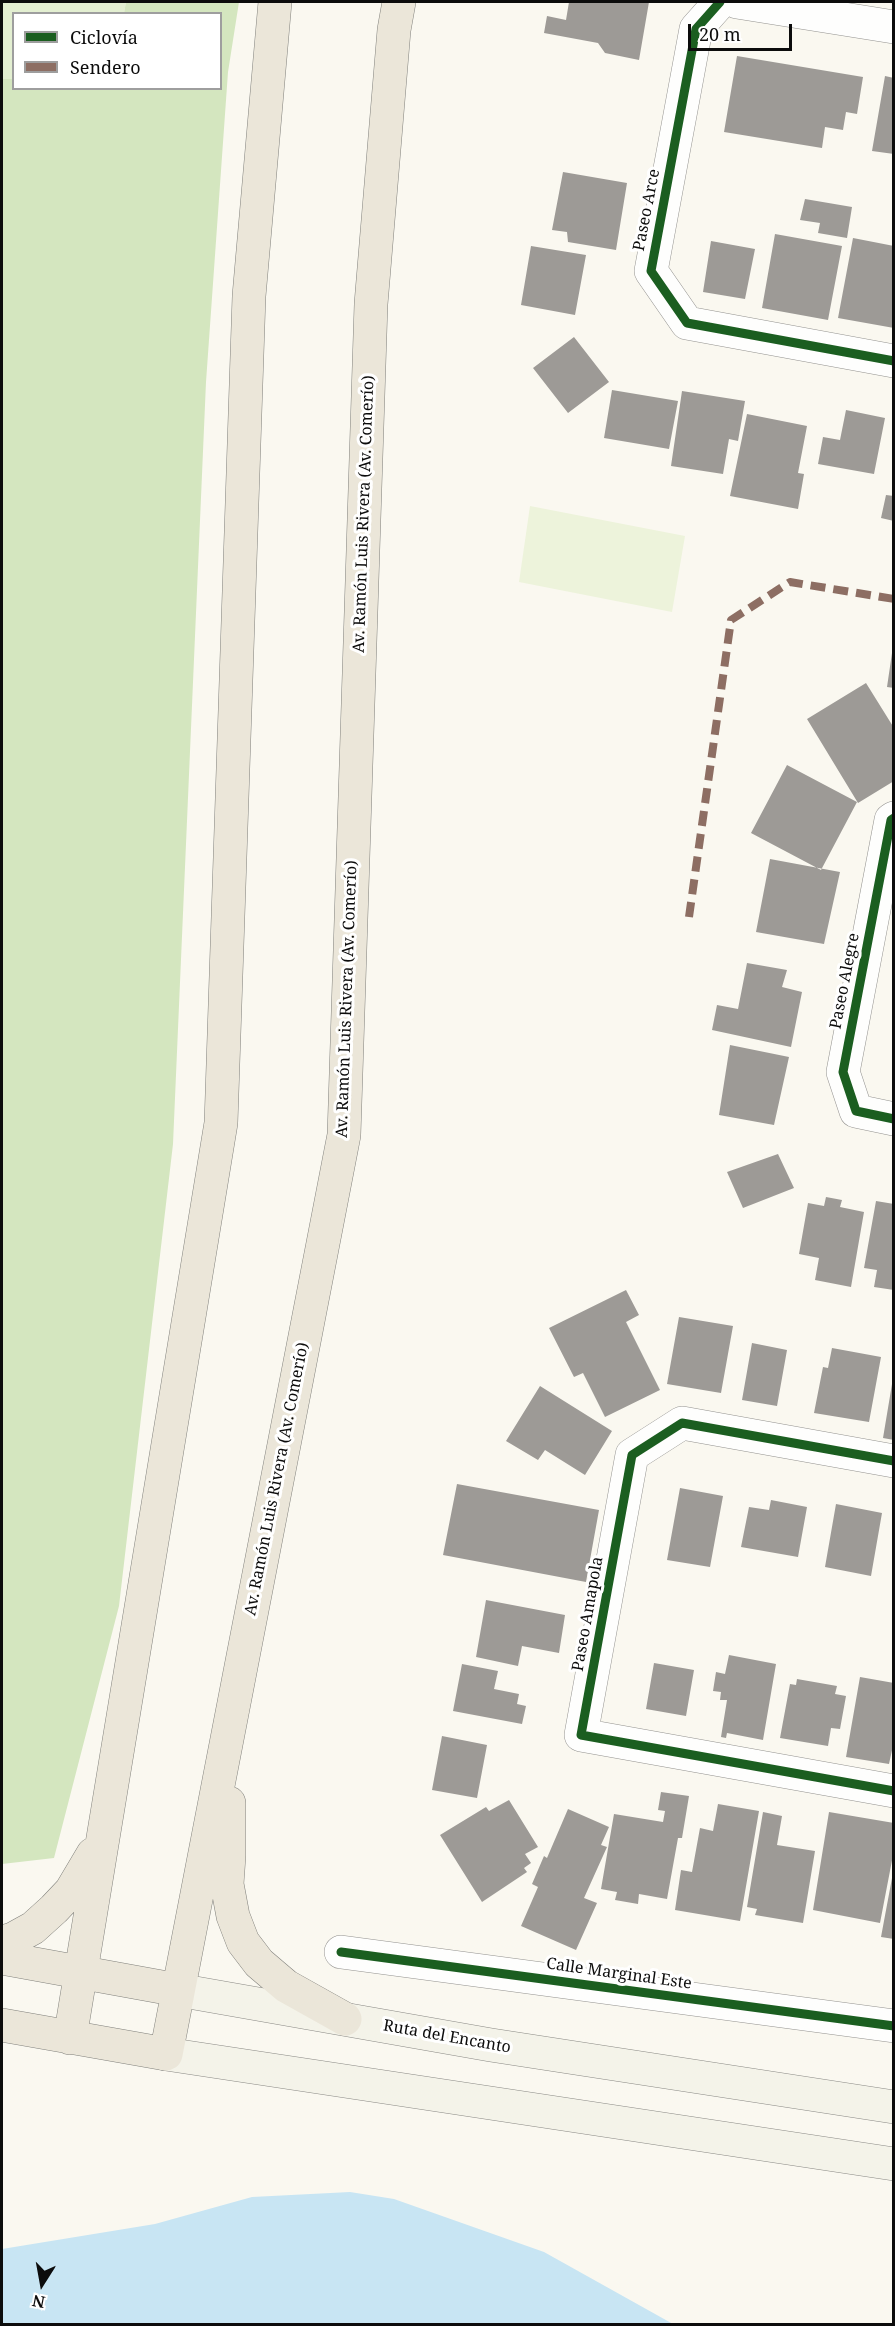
<!DOCTYPE html>
<html>
<head>
<meta charset="utf-8">
<style>
	body { margin:0 }
	#map { position:relative; width:895px; height:2326px; overflow:hidden; background:#faf8f0; font-family:"Noto Serif",serif }
	canvas { display:block }
	.frame { position:absolute; inset:0; border:3px solid #0c0c0c; pointer-events:none }
	.legend { position:absolute; left:12px; top:12px; width:210px; height:78px; box-sizing:border-box; background:#fff; border:2px solid #9e9e9e; margin:0; padding:8px 10px; list-style:none; font-size:18px; color:#0c0c0c }
	.legend li { display:flex; align-items:center; gap:12px; height:30px }
	.legend b { width:30px; border:2px solid #9e9e9e }
	.north { position:absolute; left:12px; top:2254px; width:60px; height:60px; -webkit-text-stroke:4px #fff; paint-order:stroke; rotate:191deg; font-size:16px; font-weight:700; line-height:24px; text-align:center; color:#0c0c0c }
	.north::after { content:''; display:block; margin:auto; width:21px; height:27px; background:#0c0c0c; clip-path:polygon(50% 0,100% 100%,50% 72%,0 100%) }
	.scale { position:absolute; left:688px; top:24px; width:104px; height:27px; box-sizing:border-box; border:3px solid #0c0c0c; border-top:0; padding-left:8px; font-size:18px; line-height:21px; white-space:nowrap; color:#0c0c0c; -webkit-text-stroke:4px #fff; paint-order:stroke }
</style>
</head>
<body>
<div id="map">
<canvas width="895" height="2326"></canvas>
<div class="frame"></div>
<ul class="legend">
<li><b style="height:8px;background:#1b5e20"></b>Ciclovía</li>
<li><b style="height:8px;background:#8d6e63"></b>Sendero</li>
</ul>
<div class="north">N</div>
<div class="scale">20 m</div>
</div>
<script>
const ctx = document.querySelector('canvas').getContext('2d');
ctx.lineJoin = 'round';
function fill(path, color) { ctx.fillStyle = color; ctx.fill(path, 'evenodd'); }
const toPath = rows => new Path2D(rows.map(r => 'M' + r).join(''));
function stroke(path, color, width, dash) { ctx.strokeStyle = color; ctx.lineWidth = width; ctx.lineCap = dash ? 'butt' : 'round'; ctx.setLineDash(dash || []); ctx.stroke(path); }
function label(font, color, halo, rows, align = 'center') {
  ctx.font = font + ' "Noto Serif",serif'; ctx.lineWidth = 6; ctx.setLineDash([]); ctx.textBaseline = 'middle'; ctx.strokeStyle = halo; ctx.fillStyle = color; for (const [text, x, y, turn = 0] of rows) {
    ctx.save(); ctx.translate(x, y); ctx.rotate((+turn || 0) * Math.PI / 180); ctx.textAlign = isNaN(turn) ? turn : align; if (halo) ctx.strokeText(text, 0, 0); ctx.fillText(text, 0, 0); ctx.restore();
  }
}
fill(toPath([
	[2,2,126,2,124,13,14,14,13,79,2,79]
]), '#e3efd1');
fill(toPath([
	[126,2,239,2,228,72,206,382,173,1144,119,1606,54,1858,2,1864,2,79,13,79,14,88,220,88,220,14,124,13]
]), '#d4e6bf');
fill(toPath([
	[530,506,685,536,672,612,519,582]
]), '#edf3db');
fill(toPath([
	[350,2192,394,2199,544,2252,673,2324,2,2324,2,2249,155,2224,252,2197]
]), '#c8e5f3');
fill(toPath([
	[569,2,649,2,639,60,605,53,598,43,544,33,547,16,566,20],
	[737,56,863,77,857,114,846,112,843,130,825,127,822,148,724,132],
	[885,76,894,78,894,154,872,151],
	[563,172,627,183,616,250,568,242,567,232,552,230],
	[805,199,852,207,847,238,818,233,820,223,800,220],
	[775,234,842,246,828,320,762,308],
	[853,238,894,246,894,328,838,318],
	[711,241,755,249,745,299,703,292],
	[531,246,586,255,575,315,521,305],
	[574,337,609,382,568,413,533,368],
	[612,390,678,401,669,449,604,438],
	[682,391,745,401,738,441,729,439,723,474,671,466],
	[846,410,885,418,874,474,818,464,823,437,840,440],
	[747,414,807,426,798,473,804,474,798,509,730,496],
	[886,495,894,496,894,521,881,518],
	[892,653,894,653,894,688,887,687],
	[866,683,894,728,894,781,858,803,807,719],
	[787,765,857,802,821,870,751,833],
	[770,859,840,872,824,944,756,932],
	[747,963,787,970,782,987,802,992,791,1047,712,1030,717,1005,738,1009],
	[730,1045,789,1057,774,1125,719,1115],
	[778,1154,794,1188,743,1208,727,1172],
	[826,1197,842,1200,840,1207,864,1212,851,1287,815,1280,819,1258,799,1254,808,1203,824,1206],
	[876,1201,894,1204,894,1290,874,1287,877,1270,864,1268],
	[626,1290,639,1315,626,1322,660,1390,605,1417,583,1373,574,1377,549,1328],
	[679,1317,733,1326,721,1393,667,1384],
	[752,1343,787,1350,777,1406,742,1400],
	[832,1348,881,1357,869,1422,814,1413,823,1367,828,1368],
	[892,1384,894,1384,894,1440,883,1438],
	[540,1386,612,1431,585,1475,545,1450,538,1460,506,1441],
	[457,1484,599,1510,586,1582,443,1555],
	[680,1488,723,1496,710,1567,667,1560],
	[771,1500,807,1507,798,1557,741,1547,749,1507,769,1510],
	[836,1504,882,1513,871,1576,825,1567],
	[486,1600,565,1615,559,1653,522,1646,518,1666,476,1657],
	[729,1655,776,1664,763,1740,727,1733,726,1738,721,1737,727,1700,720,1700,721,1692,713,1691,716,1672,725,1674],
	[654,1663,694,1670,686,1716,646,1709],
	[462,1664,498,1671,494,1689,519,1694,517,1704,526,1706,522,1724,453,1711],
	[860,1677,894,1683,894,1741,889,1764,846,1757],
	[797,1679,837,1686,835,1694,846,1696,840,1729,831,1728,828,1746,780,1738,790,1684,796,1685],
	[442,1736,487,1745,477,1798,432,1790],
	[661,1792,689,1796,682,1838,678,1838,667,1899,639,1894,638,1904,615,1900,617,1892,601,1889,614,1814,663,1822,665,1811,658,1810],
	[509,1800,538,1847,525,1854,531,1863,524,1868,527,1872,482,1902,440,1835,486,1807,489,1811],
	[718,1804,759,1811,740,1921,675,1910,681,1870,692,1872,700,1828,713,1831],
	[568,1809,609,1827,601,1845,607,1847,584,1898,597,1903,576,1950,521,1926,538,1887,532,1884,544,1856,547,1858],
	[763,1812,782,1816,777,1845,815,1851,803,1923,755,1915,757,1909,747,1907],
	[829,1812,894,1823,894,1850,880,1923,813,1910],
	[892,1878,894,1878,894,1939,881,1937]
]), '#9d9a96');
const minor = toPath([
	[720,2,696,29,651,271,687,323,894,361],
	[737,2,894,27],
	[894,818,891,820,843,1072,856,1111,894,1119],
	[894,1461,682,1423,632,1455,581,1735,894,1791],
	[341,1952,894,2026]
]);
const secondary = toPath([
	[178,1990,491,2045,894,2107],
	[166,2054,894,2164]
]);
const primary = toPath([
	[229,1803,229,1856,227,1884,233,1916,243,1942,259,1963,286,1986,345,2019],
	[2,1942,13,1939,33,1928,54,1909,71,1891,93,1854],
	[2,1958,178,1990],
	[2,2025,166,2054,344,1135,371,304,394,30,399,2],
	[70,2038,221,1123,249,296,275,2]
]);
stroke(minor, '#93928f', 34);
stroke(secondary, '#8a8985', 34);
stroke(primary, '#80807c', 34);
stroke(minor, '#fefefd', 33);
stroke(secondary, '#f4f3e9', 33);
stroke(primary, '#ebe6d9', 33);
stroke(toPath([
	[689,917,731,620,790,582,894,599]
]), '#8d6e63', 8, [15, 8]);
stroke(toPath([
	[720,2,696,29,651,271,687,323,894,361],
	[894,818,891,820,843,1072,856,1111,894,1119],
	[894,1461,682,1423,632,1455,581,1735,894,1791],
	[341,1952,894,2026]
]), '#1b5e20', 9);
label('16px', '#0c0c0c', '#fff', [
	["Paseo Arce",647,210,-79],
	["Av. Ramón Luis Rivera (Av. Comerío)",364,514,-88],
	["Paseo Alegre",845,981,-79],
	["Av. Ramón Luis Rivera (Av. Comerío)",347,999,-88],
	["Av. Ramón Luis Rivera (Av. Comerío)",277,1479,-79],
	["Paseo Amapola",588,1614,-80],
	["Calle Marginal Este",619,1974,8],
	["Ruta del Encanto",447,2037,10]
]);
</script>
</body>
</html>
